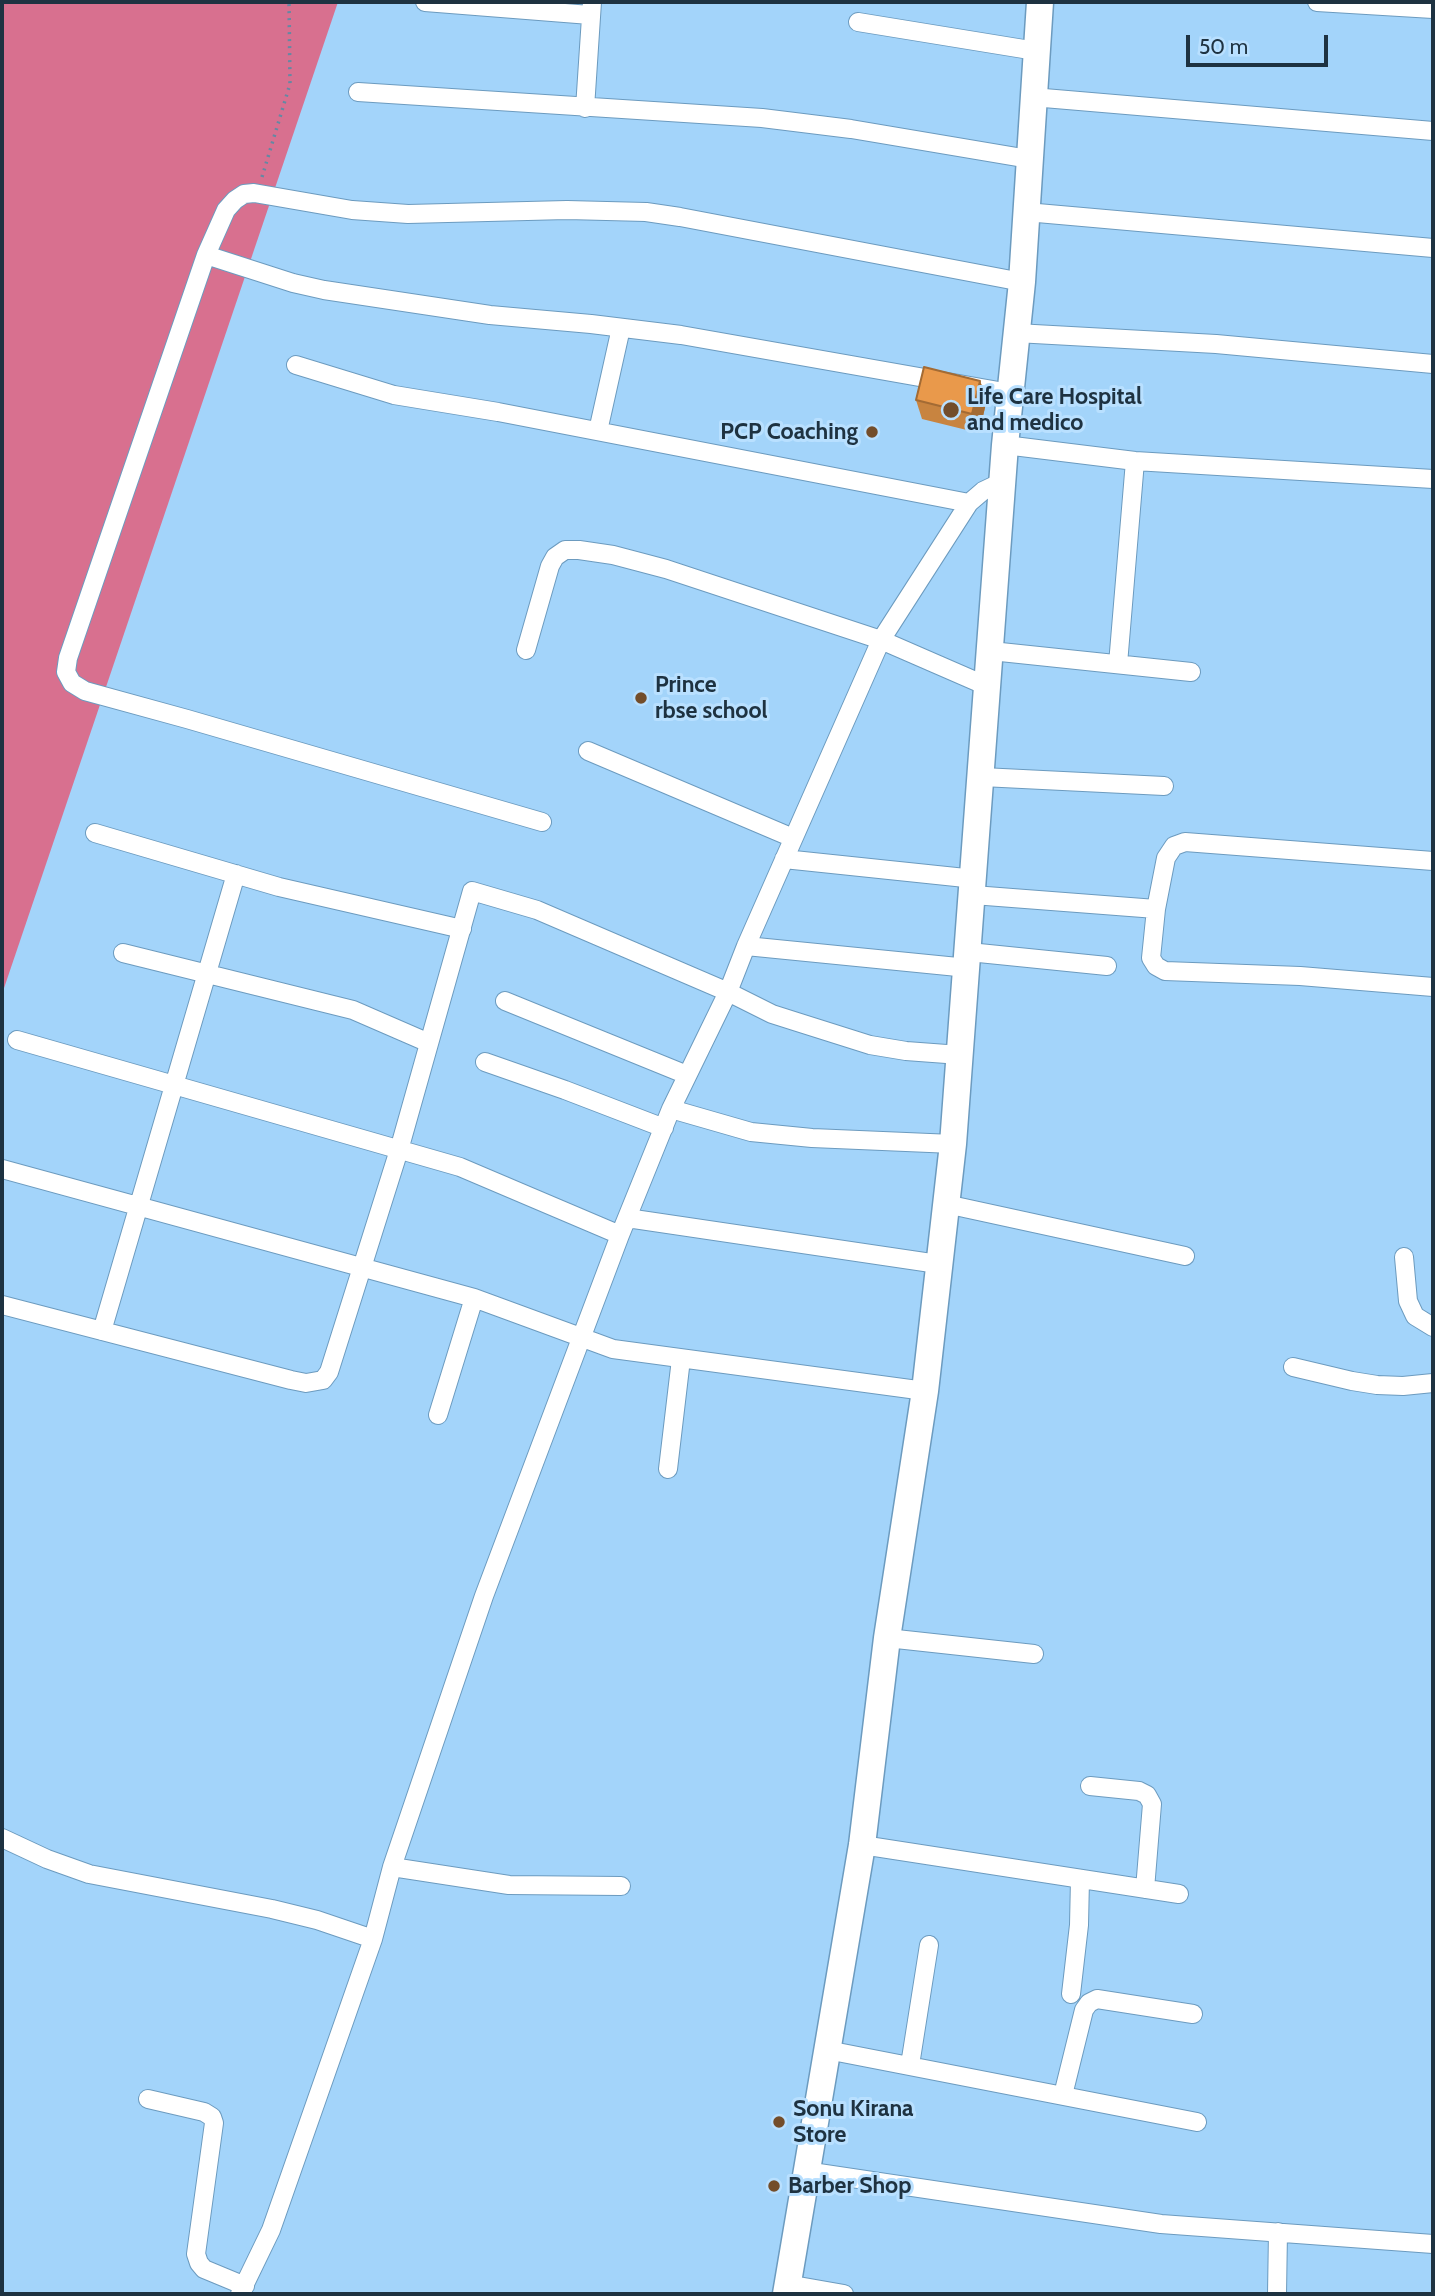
<!DOCTYPE html>
<html>
<head>
<meta charset="utf-8">
<style>
	body { margin:0 }
	#map { position:relative; width:1435px; height:2296px; overflow:hidden; background:#a3d4fa; font-family:Cabin,sans-serif }
	canvas { display:block }
	.frame { position:absolute; inset:0; border:4px solid #1e3241; pointer-events:none }
	.scale { position:absolute; left:1186px; top:35px; width:142px; height:32px; box-sizing:border-box; border:4px solid #1e3241; border-top:0; padding-left:9px; font-size:21px; line-height:24px; white-space:nowrap; color:#1e3241; -webkit-text-stroke:5px #b9e0ff; paint-order:stroke }
</style>
</head>
<body>
<div id="map">
<canvas width="1435" height="2296"></canvas>
<div class="frame"></div>
<div class="scale">50 m</div>
</div>
<script>
const ctx = document.querySelector('canvas').getContext('2d');
ctx.lineJoin = 'round';
function fill(path, color) { ctx.fillStyle = color; ctx.fill(path, 'evenodd'); }
const toPath = rows => new Path2D(rows.map(r => 'M' + r).join(''));
function stroke(path, color, width, dash) { ctx.strokeStyle = color; ctx.lineWidth = width; ctx.lineCap = dash ? 'butt' : 'round'; ctx.setLineDash(dash || []); ctx.stroke(path); }
function label(font, color, halo, rows, align = 'center') {
  ctx.font = font + ' Cabin,sans-serif'; ctx.lineWidth = 6; ctx.setLineDash([]); ctx.textBaseline = 'middle'; ctx.strokeStyle = halo; ctx.fillStyle = color; for (const [text, x, y, turn = 0] of rows) {
    ctx.save(); ctx.translate(x, y); ctx.rotate((+turn || 0) * Math.PI / 180); ctx.textAlign = isNaN(turn) ? turn : align; if (halo) ctx.strokeText(text, 0, 0); ctx.fillText(text, 0, 0); ctx.restore();
  }
}
fill(toPath([
	[2,2,338,2,2,994]
]), '#d8708f');
const street = toPath([
	[425,2,590,15],
	[1317,2,1433,9],
	[858,22,1036,51],
	[358,92,762,118,851,129,1029,159],
	[1032,97,1433,131],
	[585,108,592,2],
	[1026,212,1433,248],
	[206,255,293,283,324,290,490,315,591,324,681,335,1010,393],
	[1016,333,1216,344,1433,364],
	[296,365,394,395,498,412,969,503],
	[598,431,621,328],
	[1005,445,1135,461,1433,479],
	[526,650,550,566,555,557,565,550,579,550,613,555,666,569,881,640,989,687],
	[991,651,1191,672],
	[1118,664,1135,461],
	[588,751,793,838],
	[982,777,1164,786],
	[542,822,187,719,85,691,72,683,66,672,68,658,206,255,226,210,235,200,244,194,254,193,352,210,408,214,567,210,646,212,680,217,1022,282],
	[95,833,279,887,462,929],
	[784,859,975,879],
	[1433,861,1185,842,1174,846,1166,858,1156,909,1151,958,1156,966,1165,971,1300,976,1433,987],
	[973,895,1156,909],
	[746,946,968,968],
	[969,952,1107,966],
	[123,953,353,1010,429,1043],
	[505,1001,687,1075],
	[17,1040,460,1167,620,1235],
	[485,1062,565,1090,664,1128],
	[671,1109,751,1132,812,1138,953,1144],
	[2,1169,474,1298,613,1349,925,1391],
	[946,1204,1185,1256],
	[627,1218,938,1264],
	[1404,1257,1408,1301,1415,1316,1433,1327],
	[2,1305,291,1380,306,1383,323,1380,329,1372,399,1150,472,891,537,910,728,992,772,1014,794,1021,870,1045,906,1051,960,1055],
	[102,1331,236,874],
	[1293,1367,1352,1381,1377,1385,1403,1386,1433,1383],
	[438,1415,474,1298],
	[668,1469,681,1359],
	[887,1638,1034,1654],
	[1090,1786,1139,1791,1147,1795,1152,1804,1145,1889],
	[2,1838,47,1859,89,1874,272,1909,317,1920,373,1939],
	[862,1845,1179,1894],
	[392,1867,509,1885,621,1886],
	[1071,1994,1079,1925,1080,1879],
	[827,2050,1197,2122],
	[910,2065,929,1945],
	[1063,2095,1084,2010,1089,2003,1097,1999,1193,2014],
	[148,2099,204,2112,212,2117,214,2123,196,2254,199,2263,204,2269,245,2286],
	[805,2171,1161,2224,1433,2244],
	[787,2284,844,2294],
	[240,2294,271,2230,373,1939,392,1867,484,1596,620,1235,671,1109,728,992,746,946,881,640,969,503,983,491,1004,481],
	[1277,2294,1278,2232]
]);
const secondary = toPath([
	[786,2294,862,1845,887,1638,925,1391,953,1144,1005,445,1022,282,1040,2]
]);
stroke(street, '#6c9bbf', 20);
stroke(secondary, '#6c9bbf', 29);
stroke(toPath([
	[262,177,290,84,289,2]
]), '#6588a3', 3.5, [2, 5]);
stroke(street, '#fff', 18);
stroke(secondary, '#fff', 26);
fill(toPath([
	[980,381,987,399,979,433,922,419,916,400]
]), '#c88440');
fill(toPath([
	[980,381,987,399,979,433,972,414]
]), '#a36b34');
const building = toPath([
	[924,367,980,381,972,414,916,400,924,367]
]);
fill(building, '#e9994b');
stroke(building, '#a36b34', 2);
for (const [x, y, r, color] of [
	[951,410,9,"#734d2a"],
	[872,432,7,"#734d2a"],
	[641,698,7,"#734d2a"],
	[779,2122,7,"#734d2a"],
	[774,2186,7,"#734d2a"]
]) { const dot = new Path2D(); dot.arc(x, y, r, 0, 2 * Math.PI); ctx.fillStyle = color; ctx.fill(dot); stroke(dot, '#b9e0ff', 2.5); }
label('bold 23px', '#1e3241', '#b9e0ff', [
	["Life Care Hospital",967,397],
	["and medico",967,423],
	["PCP Coaching",858,432,"right"],
	["Prince",655,685],
	["rbse school",655,711],
	["Sonu Kirana",793,2109],
	["Store",793,2135],
	["Barber Shop",788,2186]
], 'left');
</script>
</body>
</html>
